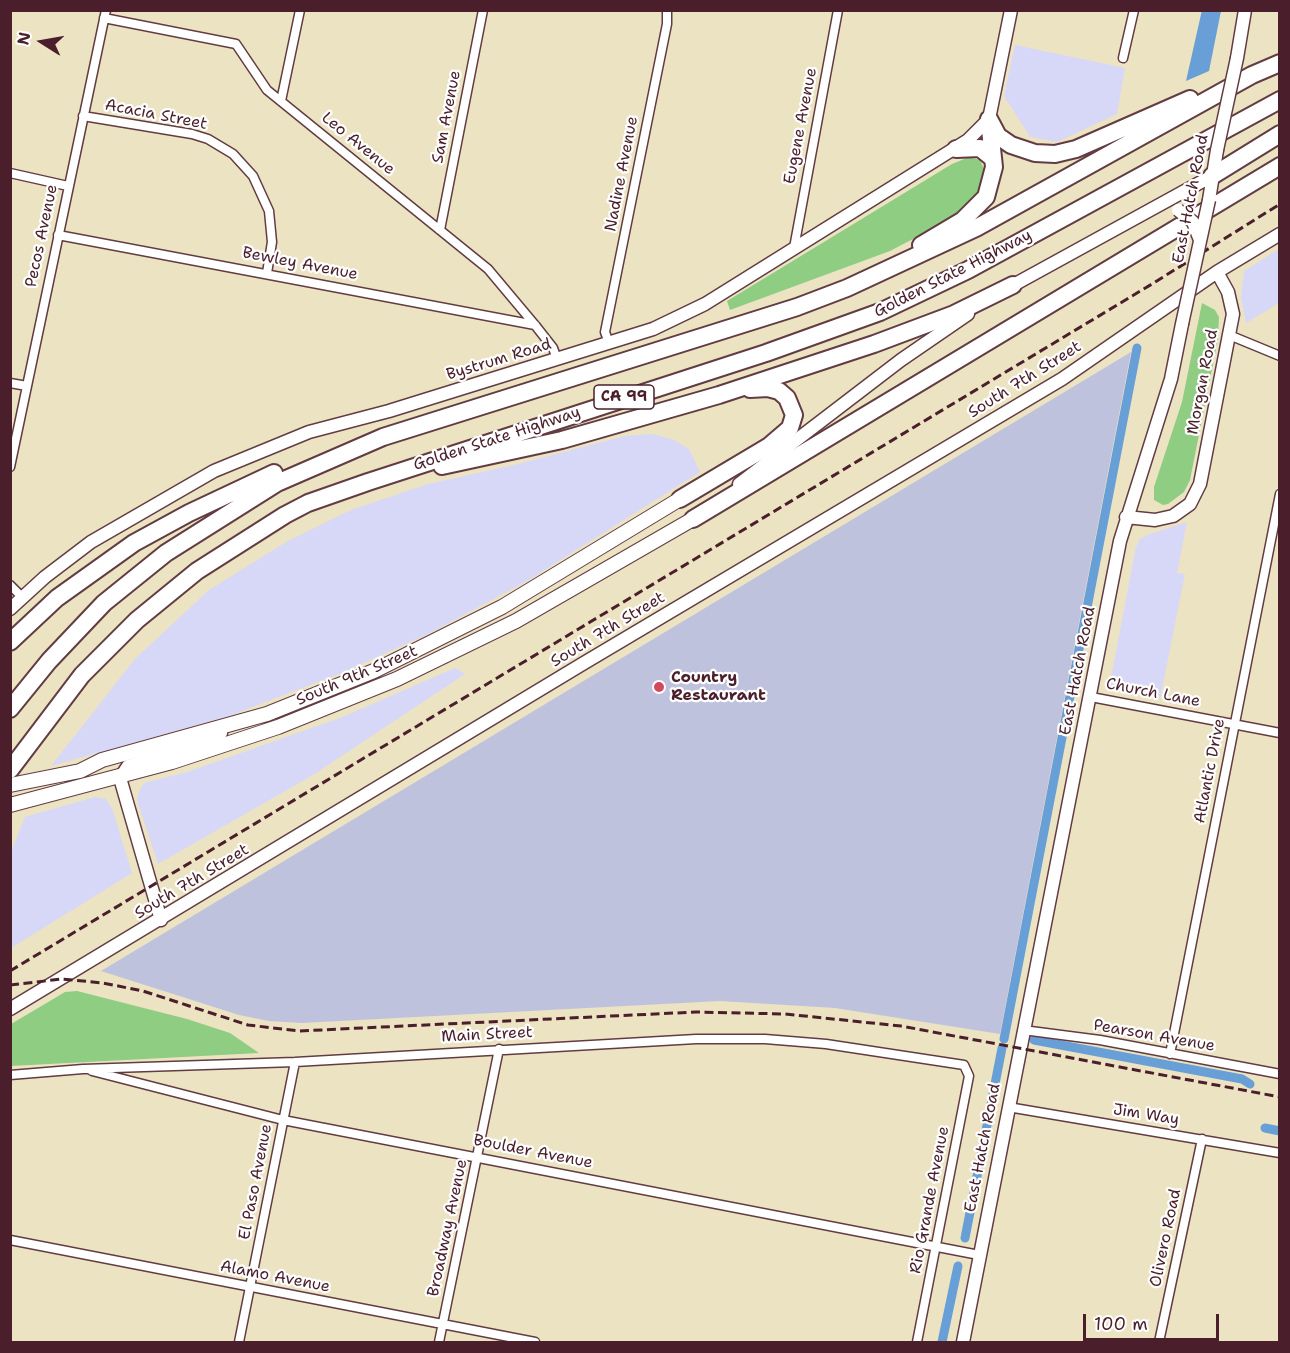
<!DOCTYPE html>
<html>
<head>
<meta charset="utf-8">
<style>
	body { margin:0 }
	#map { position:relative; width:1290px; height:1353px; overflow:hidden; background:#ece3c3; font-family:"Shantell Sans",sans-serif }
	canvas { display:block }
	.frame { position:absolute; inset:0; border:12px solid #4a1f2b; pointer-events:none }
	.north { position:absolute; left:12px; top:12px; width:60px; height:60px; -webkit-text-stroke:4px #fff; paint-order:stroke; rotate:281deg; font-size:16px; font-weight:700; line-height:24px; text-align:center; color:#4a1f2b }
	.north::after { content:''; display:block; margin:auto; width:21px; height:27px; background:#4a1f2b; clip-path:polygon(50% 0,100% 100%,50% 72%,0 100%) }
	.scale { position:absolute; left:1083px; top:1314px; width:136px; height:27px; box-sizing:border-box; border:3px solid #4a1f2b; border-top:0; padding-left:8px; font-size:18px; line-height:21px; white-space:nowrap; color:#4a1f2b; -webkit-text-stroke:4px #fff; paint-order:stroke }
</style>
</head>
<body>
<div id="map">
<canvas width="1290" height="1353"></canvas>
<div class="frame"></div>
<div class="north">N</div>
<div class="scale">100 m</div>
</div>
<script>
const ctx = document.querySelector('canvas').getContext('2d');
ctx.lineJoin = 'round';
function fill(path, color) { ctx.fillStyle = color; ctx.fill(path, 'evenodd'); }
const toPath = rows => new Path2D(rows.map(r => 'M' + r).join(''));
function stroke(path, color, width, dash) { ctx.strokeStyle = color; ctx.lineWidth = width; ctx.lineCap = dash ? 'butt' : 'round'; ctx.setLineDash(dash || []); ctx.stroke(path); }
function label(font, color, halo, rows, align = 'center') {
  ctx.font = font + ' "Shantell Sans",sans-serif'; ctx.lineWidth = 4.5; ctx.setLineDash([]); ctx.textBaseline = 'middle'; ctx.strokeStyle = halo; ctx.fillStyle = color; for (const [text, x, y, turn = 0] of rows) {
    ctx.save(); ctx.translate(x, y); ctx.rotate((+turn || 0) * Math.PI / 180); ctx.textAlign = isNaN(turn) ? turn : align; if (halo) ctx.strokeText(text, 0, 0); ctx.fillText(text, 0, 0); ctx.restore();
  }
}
fill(toPath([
	[1015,45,1125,68,1117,114,1057,142,1030,137,1004,96],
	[1279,249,1279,303,1246,323,1241,297,1244,271],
	[651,434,672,439,689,449,700,472,527,581,430,633,344,672,229,716,51,766,135,659,209,590,288,541,351,510,428,484,514,465,625,436],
	[1187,522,1177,573,1185,574,1160,699,1116,691,1110,683,1136,547,1140,539,1147,535],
	[455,668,465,674,313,775,158,864,137,800,139,791,144,783,187,772,340,718],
	[95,797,106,799,112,808,132,873,11,948,10,855,25,817]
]), '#d7d7f8');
fill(toPath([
	[1131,352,1000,1034,835,1008,720,1001,302,1023,269,1021,239,1015,101,971]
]), '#bfc2dd');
fill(toPath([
	[969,157,980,160,985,171,979,195,957,216,890,251,730,310,727,301,952,164],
	[1202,303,1215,310,1219,317,1218,339,1190,480,1184,492,1168,504,1163,505,1154,500,1154,487,1182,402],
	[77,991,187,1019,230,1033,259,1053,11,1066,11,1024,65,992]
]), '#8fcd83');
fill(toPath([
	[1202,10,1221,11,1209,71,1186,81]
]), '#689fd6');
stroke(toPath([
	[1004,1039,1137,348],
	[1034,1040,1242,1079,1250,1084],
	[1265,1128,1280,1131],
	[965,1238,1002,1048],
	[942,1342,958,1266]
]), '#689fd6', 9);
const street = toPath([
	[104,18,236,44,267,90,488,269,535,325,553,348,557,359],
	[1123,58,1134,10],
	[281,101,300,10],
	[83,116,192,134,208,139,233,154,253,176,269,211,272,242,267,273],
	[10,173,68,186],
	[440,230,483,10],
	[58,235,535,325],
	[794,248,838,10],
	[1229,335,1280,356],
	[609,343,605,332,667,24,667,10],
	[10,383,27,386],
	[10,467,106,10],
	[10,585,23,598],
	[1091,697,1280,733],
	[1023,1030,1100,1040,1280,1074],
	[1170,1054,1280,494],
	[92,1071,283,1120,979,1255],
	[10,1075,83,1069,295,1062,696,1039,765,1039,826,1044,964,1065,969,1076,917,1342],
	[1008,1107,1280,1153],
	[10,1240,535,1342],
	[239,1342,295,1062],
	[439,1342,499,1049],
	[1159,1342,1202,1139]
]);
const secondary = toPath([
	[1237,58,1245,10],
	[1209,200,1217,150],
	[1008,288,1212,176],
	[739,484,901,360,968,314],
	[1126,517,1155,520,1173,516,1190,504,1200,484,1233,314,1228,292,1217,272],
	[10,609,45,577,91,542,214,471,309,432,389,411,653,329,705,304,968,140,989,119,1011,10],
	[161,920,120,778,128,766,194,745,221,733],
	[10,1009,584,663,1062,379,1217,272,1280,234],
	[963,1342,1120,541,1171,379,1182,324]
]);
const primary = toPath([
	[10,785,80,771,102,760,267,714,374,671,502,607,680,499],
	[10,805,172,762,278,727,397,679,516,621,693,519]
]);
const highway = toPath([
	[989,119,998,136,1011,145,1035,153,1055,154,1076,149,1190,99],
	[956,149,980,148,991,157],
	[1212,176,1280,134],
	[921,245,963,220,986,197,994,167,989,120],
	[442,466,562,440,719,395,874,344,954,314,1013,285],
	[680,499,769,446,790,428,794,415,787,398,779,391,768,388,750,389],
	[693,519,1280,166],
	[10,642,57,598,134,543,189,513,274,473],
	[10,709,49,661,104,603,166,553,277,483,383,437,797,307,847,288,976,228,1252,75,1280,63],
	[10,770,82,675,137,620,197,571,285,515,308,503,368,482,766,353,880,312,968,270,1280,100]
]);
stroke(street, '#623c42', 11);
stroke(secondary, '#623c42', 15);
stroke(primary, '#623c42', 16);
stroke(highway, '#623c42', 20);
stroke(street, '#fff', 8);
stroke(secondary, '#fff', 12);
stroke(primary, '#fff', 14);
stroke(highway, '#fff', 16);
stroke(toPath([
	[10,971,1152,284,1280,204],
	[10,985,62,979,103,983,143,991,248,1025,299,1031,696,1012,785,1014,901,1026,1280,1097]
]), '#4a1f2b', 3, [9, 4.5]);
const secondaryBridge = toPath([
	[1217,150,1237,58],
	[1178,210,1193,222,1200,240],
	[1182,324,1209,200]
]);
stroke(secondaryBridge, '#623c42', 15, []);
stroke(secondaryBridge, '#fff', 12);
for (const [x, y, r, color] of [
	[659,687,6,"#d1495b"]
]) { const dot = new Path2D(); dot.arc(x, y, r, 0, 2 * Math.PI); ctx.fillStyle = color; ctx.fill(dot); stroke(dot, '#fff', 2); }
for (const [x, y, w] of [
	[624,397,60]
]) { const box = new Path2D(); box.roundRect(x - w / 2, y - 12, w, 24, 4.5); ctx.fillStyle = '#fff'; ctx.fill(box); stroke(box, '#4a1f2b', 1.5); }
label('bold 15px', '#4a1f2b', null, [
	["CA 99",624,397]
]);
label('16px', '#4a1f2b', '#fff', [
	["Acacia Street",156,115,11],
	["Sam Avenue",447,117,-79],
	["Eugene Avenue",801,126,-79],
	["Leo Avenue",358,144,39],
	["Nadine Avenue",622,174,-79],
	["East Hatch Road",1191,199,-79],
	["Pecos Avenue",42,236,-78],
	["Bewley Avenue",300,264,11],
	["Golden State Highway",953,274,-27],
	["Bystrum Road",499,360,-17],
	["South 7th Street",1025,380,-32],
	["Morgan Road",1203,382,-79],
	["Golden State Highway",497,439,-18],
	["South 7th Street",608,630,-31],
	["East Hatch Road",1078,671,-79],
	["South 9th Street",357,676,-23],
	["Church Lane",1153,693,11],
	["Atlantic Drive",1210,771,-79],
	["South 7th Street",192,882,-31],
	["Main Street",487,1035,-3],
	["Pearson Avenue",1154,1036,10],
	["Jim Way",1146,1115,9],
	["East Hatch Road",983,1148,-79],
	["Boulder Avenue",533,1152,11],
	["El Paso Avenue",256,1182,-79],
	["Rio Grande Avenue",930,1200,-79],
	["Broadway Avenue",448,1228,-78],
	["Olivero Road",1166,1238,-78],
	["Alamo Avenue",275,1277,11]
]);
label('bold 16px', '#4a1f2b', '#fff', [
	["Country",671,678],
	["Restaurant",671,696]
], 'left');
</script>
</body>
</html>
